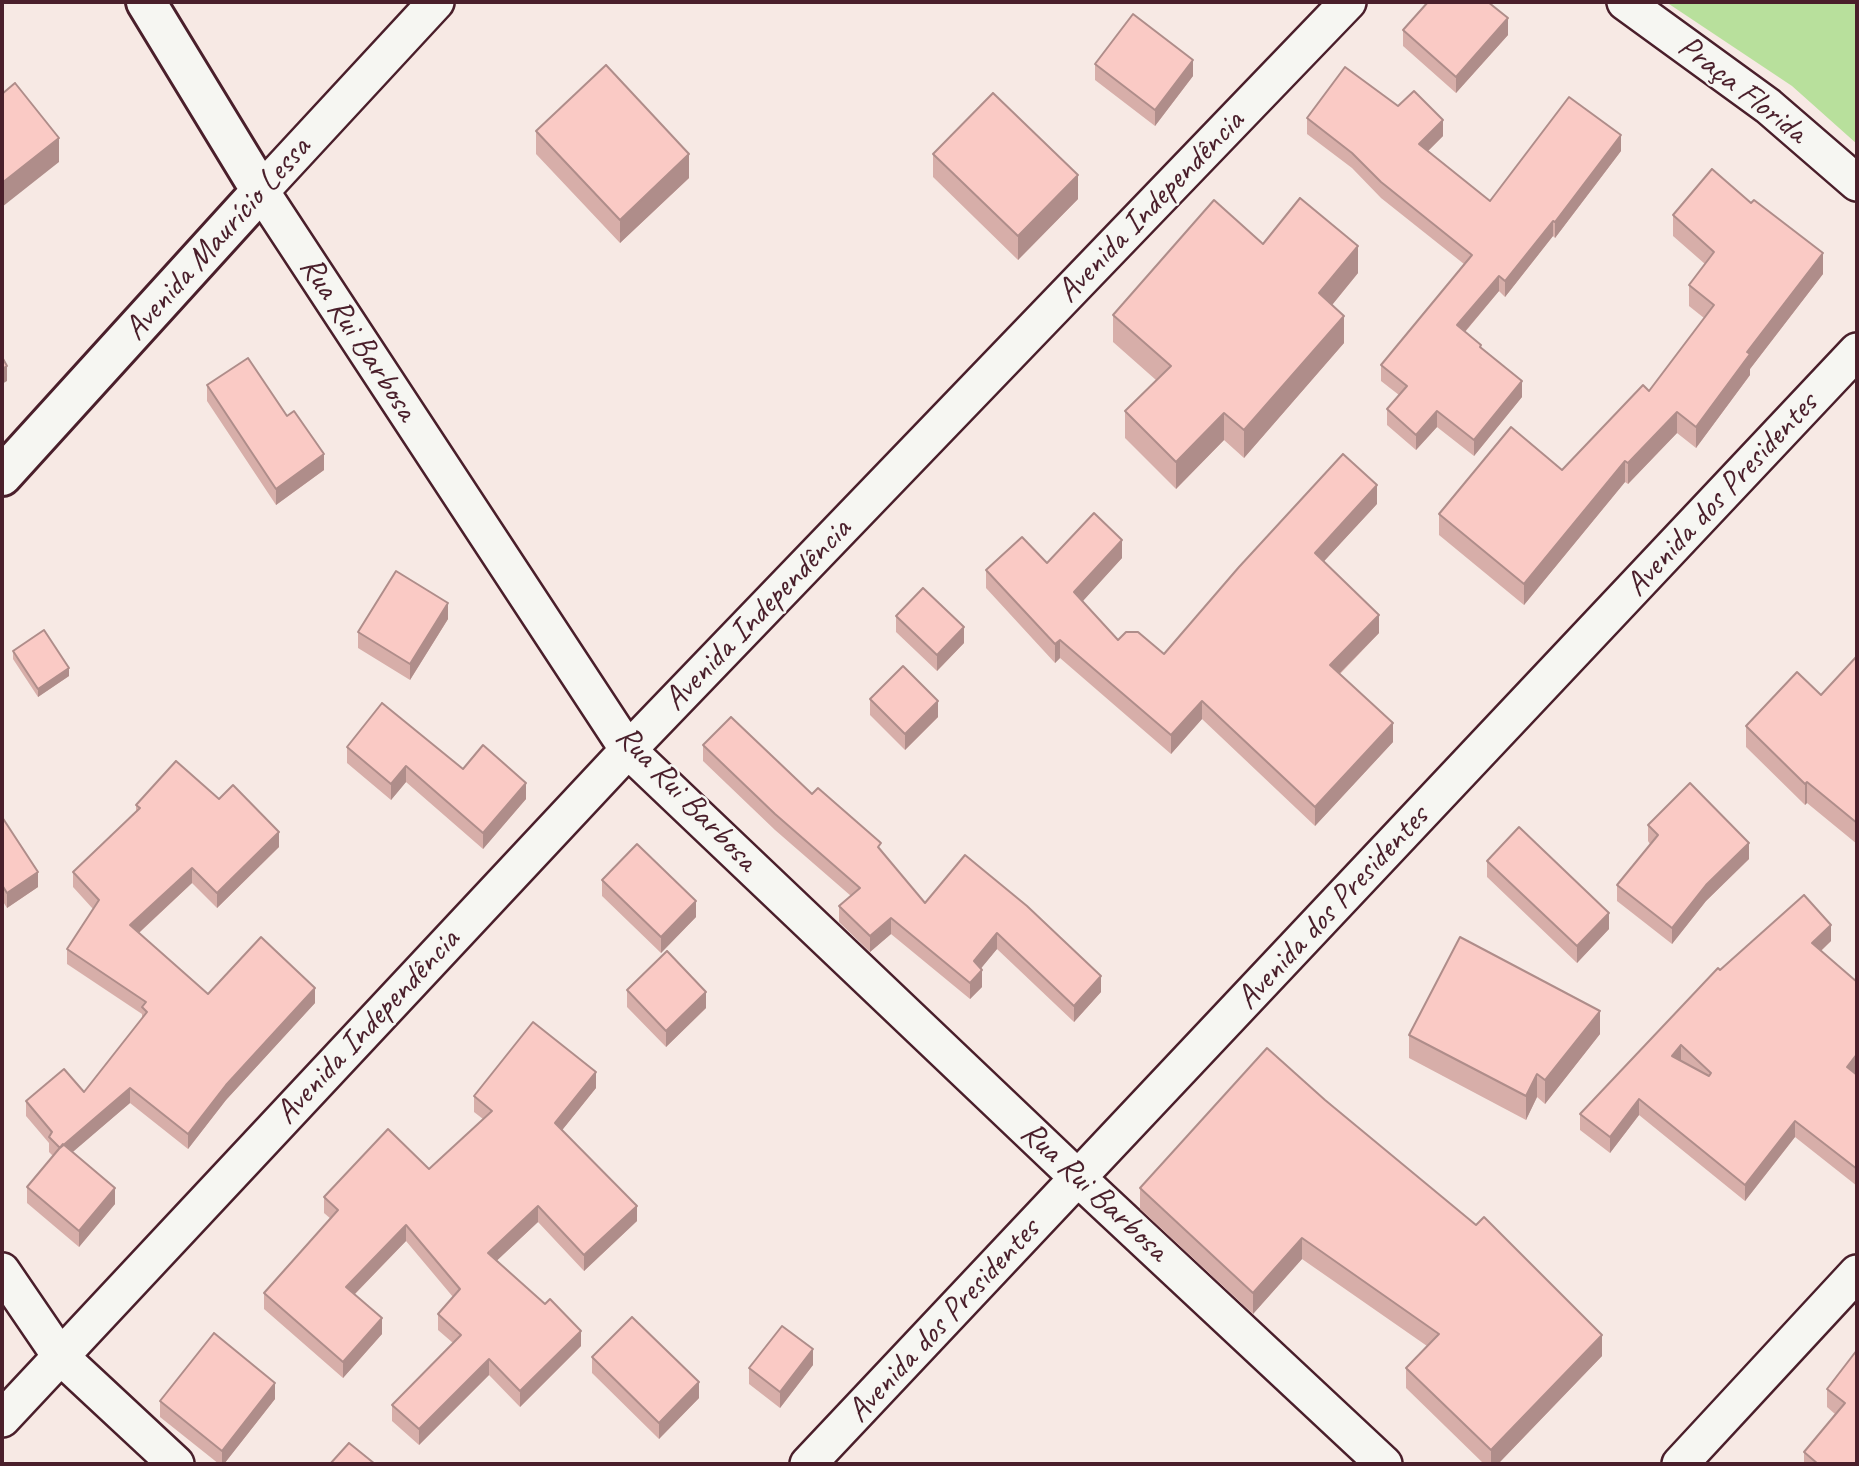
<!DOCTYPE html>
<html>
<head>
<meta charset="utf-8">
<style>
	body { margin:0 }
	#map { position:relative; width:1859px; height:1466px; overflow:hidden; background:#f7e9e4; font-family:Caveat,sans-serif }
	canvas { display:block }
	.frame { position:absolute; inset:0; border:4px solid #4a1f2b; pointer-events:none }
</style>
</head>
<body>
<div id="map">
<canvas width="1859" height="1466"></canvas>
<div class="frame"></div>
</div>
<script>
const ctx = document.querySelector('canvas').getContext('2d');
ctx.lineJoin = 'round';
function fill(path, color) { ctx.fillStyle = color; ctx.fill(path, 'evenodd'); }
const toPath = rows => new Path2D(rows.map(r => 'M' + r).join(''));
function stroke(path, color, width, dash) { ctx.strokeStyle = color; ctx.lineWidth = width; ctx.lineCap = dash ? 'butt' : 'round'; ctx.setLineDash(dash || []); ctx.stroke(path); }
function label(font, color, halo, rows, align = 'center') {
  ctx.font = font + ' Caveat,sans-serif'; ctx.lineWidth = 5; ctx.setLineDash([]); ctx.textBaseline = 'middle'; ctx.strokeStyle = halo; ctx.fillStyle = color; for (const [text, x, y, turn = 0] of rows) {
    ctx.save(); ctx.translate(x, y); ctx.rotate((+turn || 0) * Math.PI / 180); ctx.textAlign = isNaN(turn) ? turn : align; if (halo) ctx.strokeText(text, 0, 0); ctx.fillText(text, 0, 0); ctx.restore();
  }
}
fill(toPath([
	[1666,2,1857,2,1857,144,1792,86]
]), '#b8e09c');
const street = toPath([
	[436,2,261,191,628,750,1079,1179,1384,1464],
	[1625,2,1768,106,1857,183],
	[2,1271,60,1356,176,1464],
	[2,1419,628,750,1348,2],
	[808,1464,1857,351],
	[1680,1464,1857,1273]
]);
const secondary = toPath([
	[2,476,261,191,146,2]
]);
stroke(street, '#4a1f2b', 40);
stroke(secondary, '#4a1f2b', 44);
stroke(street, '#f6f6f2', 35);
stroke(secondary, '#f6f6f2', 38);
fill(toPath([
	[1403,30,1508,35,1456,93,1403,46],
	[1095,64,1193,76,1155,126,1095,80],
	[1398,106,1443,136,1428,151,1490,201,1621,151,1555,238,1553,236,1505,297,1499,291,1465,332,1481,348,1522,397,1474,456,1437,427,1416,450,1387,425,1387,409,1399,395,1381,381,1381,365,1464,264,1381,198,1352,168,1307,134,1307,118],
	[536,131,689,178,620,243,536,154],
	[933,154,1078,199,1018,260,933,177],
	[1673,215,1823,274,1750,369,1750,375,1696,448,1677,433,1628,484,1625,482,1524,605,1439,535,1439,514,1562,470,1649,391,1704,318,1689,306,1689,285,1705,264,1673,236],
	[1263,244,1358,273,1332,305,1344,343,1244,458,1224,440,1176,489,1125,438,1125,411,1156,380,1113,342,1113,315],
	[207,385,287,416,324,470,276,505,207,401],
	[1377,504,1324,561,1379,633,1340,674,1393,742,1315,826,1202,719,1171,754,1060,658,1055,663,986,588,986,570,1047,563,1122,558,1082,601,1118,640,1164,654],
	[896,616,964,643,937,671,896,632],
	[448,619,410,680,358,648,358,632],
	[13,651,69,676,38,697,13,659],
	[1857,656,1857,844,1807,803,1805,805,1746,747,1746,726,1821,695],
	[870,699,938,717,905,750,870,715],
	[703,745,812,794,881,851,925,903,965,855,1101,992,1074,1022,997,949,980,969,982,987,970,999,891,934,870,952,839,922,839,906,851,896,775,830,703,761],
	[347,747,463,769,526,799,483,849,406,782,391,800,347,763],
	[219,799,279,847,217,908,192,883,139,933,208,994,315,1003,226,1100,188,1149,130,1103,72,1152,115,1204,79,1247,27,1203,27,1187,53,1156,49,1152,49,1143,26,1116,26,1101,84,1092,142,1018,142,1014,67,964,67,949,93,909,73,887,73,872,136,812,136,805],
	[2,817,38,887,7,908,2,900],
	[1648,825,1749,859,1706,901,1672,944,1617,901,1617,885,1650,844,1648,841],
	[1487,861,1609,929,1577,963,1487,877],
	[602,880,696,917,661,953,602,896],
	[1831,941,1821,951,1857,982,1857,1070,1855,1073,1857,1075,1857,1186,1795,1137,1745,1201,1639,1115,1610,1153,1580,1130,1580,1114,1720,970],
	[627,990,706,1008,666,1047,627,1007],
	[1600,1034,1545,1104,1537,1097,1526,1120,1409,1058,1409,1035],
	[1267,1048,1602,1356,1498,1464,1484,1464,1406,1388,1406,1368,1427,1346,1302,1259,1253,1314,1140,1209,1140,1188],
	[596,1088,562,1130,637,1221,584,1271,538,1222,496,1261,581,1346,520,1407,489,1375,419,1445,392,1421,392,1405,453,1343,438,1330,438,1314,453,1297,406,1241,355,1294,382,1334,343,1378,264,1309,264,1293,331,1219,324,1213,324,1197,429,1169,483,1119,474,1112,474,1096],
	[1857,1350,1857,1464,1804,1464,1804,1452,1835,1414,1827,1407,1827,1389],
	[592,1357,699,1398,659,1439,592,1373],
	[813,1365,780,1408,749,1384,749,1368],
	[275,1399,224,1464,219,1464,160,1417,160,1401]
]), '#d7aea9');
fill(toPath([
	[1508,18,1508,35,1456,93,1456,77],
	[1193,60,1193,76,1155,126,1155,110],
	[1443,120,1443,136,1419,160,1419,144],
	[1621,135,1621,151,1555,238,1555,222],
	[59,138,59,162,2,207,2,183],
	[689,154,689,178,620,243,620,220],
	[1078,175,1078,199,1018,260,1018,236],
	[1553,221,1553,236,1505,297,1505,281],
	[1358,246,1358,273,1319,321,1319,293],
	[1823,253,1823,274,1750,369,1750,375,1696,448,1696,427,1747,352],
	[1499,276,1499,291,1457,341,1457,325],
	[1344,316,1344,343,1244,458,1244,430],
	[7,366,7,381,2,384,2,369],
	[1522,381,1522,397,1474,456,1474,440],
	[1437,411,1437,427,1416,450,1416,435],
	[1677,412,1677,433,1628,484,1628,463],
	[1224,413,1224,440,1176,489,1176,462],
	[324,454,324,470,276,505,276,489],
	[1625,461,1625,482,1524,605,1524,584],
	[1377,485,1377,504,1315,571,1315,553],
	[1122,540,1122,558,1074,611,1074,592],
	[448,603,448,619,410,680,410,664],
	[1379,615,1379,633,1330,683,1330,665],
	[964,627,964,643,937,671,937,655],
	[1060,640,1060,658,1055,663,1055,644],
	[69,668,69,676,38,697,38,689],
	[938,701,938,717,905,750,905,734],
	[1202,701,1202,719,1171,754,1171,735],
	[1393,723,1393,742,1315,826,1315,807],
	[406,766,406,782,391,800,391,784],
	[1807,782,1807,803,1805,805,1805,784],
	[526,783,526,799,483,849,483,833],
	[279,832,279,847,217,908,217,893],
	[1749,843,1749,859,1706,901,1672,944,1672,928,1706,885],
	[192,868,192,883,130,941,130,925],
	[38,872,38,887,7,908,7,893],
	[696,901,696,917,661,953,661,937],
	[1609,913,1609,929,1577,963,1577,946],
	[891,918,891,934,870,952,870,936],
	[1831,925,1831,941,1812,959,1812,943],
	[997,933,997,949,974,977,974,961],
	[982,970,982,987,970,999,970,983],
	[1101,976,1101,992,1074,1022,1074,1006],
	[315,988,315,1003,226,1100,188,1149,188,1134,226,1085],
	[706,992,706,1008,666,1047,666,1031],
	[1600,1011,1600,1034,1545,1104,1545,1080],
	[1681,1045,1681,1061,1672,1056],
	[1857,1054,1857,1070,1847,1083,1847,1067],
	[596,1072,596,1088,555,1139,555,1123],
	[1537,1074,1537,1097,1526,1120,1526,1096],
	[130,1088,130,1103,60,1163,60,1148],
	[1639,1099,1639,1115,1610,1153,1610,1137],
	[1795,1121,1795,1137,1745,1201,1745,1185],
	[115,1188,115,1204,79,1247,79,1231],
	[538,1206,538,1222,488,1269,488,1253],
	[637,1206,637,1221,584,1271,584,1255],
	[406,1225,406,1241,346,1303,346,1287],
	[1302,1238,1302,1259,1253,1314,1253,1293],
	[382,1318,382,1334,343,1378,343,1362],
	[581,1331,581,1346,520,1407,520,1391],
	[1602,1335,1602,1356,1498,1464,1491,1464,1491,1450],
	[813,1349,813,1365,780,1408,780,1392],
	[489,1359,489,1375,419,1445,419,1429],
	[699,1382,699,1398,659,1439,659,1423],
	[275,1383,275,1399,224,1464,222,1464,222,1451]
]), '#af8d8a');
const building = toPath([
	[1428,2,1488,2,1508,18,1456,77,1403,30,1428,2],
	[1133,14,1193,60,1155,110,1095,64,1133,14],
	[606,65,689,154,620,220,536,131,606,65],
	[1345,67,1398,106,1414,91,1443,120,1419,144,1490,201,1569,97,1621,135,1555,222,1553,221,1505,281,1499,276,1457,325,1481,345,1480,347,1522,381,1474,440,1437,411,1416,435,1387,409,1407,386,1381,365,1472,255,1381,182,1352,153,1307,118,1345,67],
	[15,83,59,138,2,183,2,94,15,83],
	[993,93,1078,175,1018,236,933,154,993,93],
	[1712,169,1751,203,1754,200,1823,253,1747,352,1750,354,1696,427,1677,412,1628,463,1625,461,1524,584,1439,514,1511,427,1562,470,1643,385,1649,391,1714,305,1689,285,1714,252,1673,215,1712,169],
	[1300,198,1358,246,1319,293,1344,316,1244,430,1224,413,1176,462,1125,411,1171,366,1113,315,1214,200,1263,244,1300,198],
	[2,357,7,366,2,369,2,357],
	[248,358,287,416,294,411,324,454,276,489,207,385,248,358],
	[1343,454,1377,485,1315,553,1379,615,1330,665,1393,723,1315,807,1202,701,1171,735,1060,640,1055,644,986,570,1022,537,1047,563,1094,513,1122,540,1074,592,1118,640,1126,632,1138,632,1164,654,1239,567,1343,454],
	[396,571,448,603,410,664,358,632,396,571],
	[923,588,964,627,937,655,896,616,923,588],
	[44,630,69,668,38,689,13,651,44,630],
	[1857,656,1857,823,1807,782,1805,784,1746,726,1797,672,1821,695,1857,656],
	[903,666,938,701,905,734,870,699,903,666],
	[382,703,463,769,483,745,526,783,483,833,406,766,391,784,347,747,382,703],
	[731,717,812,794,818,788,881,843,878,847,925,903,965,855,1027,906,1101,976,1074,1006,997,933,974,961,982,970,970,983,891,918,870,936,839,906,860,888,775,814,703,745,731,717],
	[176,761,219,799,233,785,279,832,217,893,192,868,130,925,208,994,261,937,315,988,226,1085,188,1134,130,1088,60,1148,49,1137,52,1132,26,1101,64,1069,84,1092,147,1012,142,1007,146,1002,67,949,99,900,73,872,140,808,136,805,176,761],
	[1690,783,1749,843,1706,885,1672,928,1617,885,1658,835,1648,825,1690,783],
	[2,817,38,872,7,893,2,885,2,817],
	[1519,827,1609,913,1577,946,1487,861,1519,827],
	[637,844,696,901,661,937,602,880,637,844],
	[1804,895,1831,925,1812,943,1857,982,1857,1054,1847,1067,1857,1075,1857,1169,1795,1121,1745,1185,1639,1099,1610,1137,1580,1114,1718,968,1720,970,1804,895],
	[1681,1045,1711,1073,1709,1076,1672,1056,1681,1045],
	[1460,937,1600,1011,1545,1080,1537,1074,1526,1096,1409,1035,1460,937],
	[667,951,706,992,666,1031,627,990,667,951],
	[533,1022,596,1072,555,1123,637,1206,584,1255,538,1206,488,1253,545,1304,550,1299,581,1331,520,1391,489,1359,419,1429,392,1405,461,1335,438,1314,460,1289,406,1225,346,1287,382,1318,343,1362,264,1293,338,1210,324,1197,388,1129,429,1169,492,1111,474,1096,533,1022],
	[1267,1048,1325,1100,1476,1225,1484,1217,1602,1335,1491,1450,1406,1368,1439,1334,1302,1238,1253,1293,1140,1188,1267,1048],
	[63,1144,115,1188,79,1231,27,1187,63,1144],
	[632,1317,699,1382,659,1423,592,1357,632,1317],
	[782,1326,813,1349,780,1392,749,1368,782,1326],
	[214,1333,275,1383,222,1451,160,1401,214,1333],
	[1857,1350,1857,1464,1818,1464,1804,1452,1845,1403,1827,1389,1857,1350],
	[349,1443,375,1464,330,1464,349,1443]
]);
fill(building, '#facac5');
stroke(building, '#af8d8a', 2);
label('33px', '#4a1f2b', '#f6f6f2', [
	["Praça Florida",1742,90,38],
	["Avenida Independência",1151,207,-46],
	["Avenida Maurício Lessa",218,239,-48],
	["Rua Rui Barbosa",358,339,57],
	["Avenida dos Presidentes",1722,495,-47],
	["Avenida Independência",758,615,-46],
	["Rua Rui Barbosa",686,799,46],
	["Avenida dos Presidentes",1333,908,-47],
	["Avenida Independência",368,1027,-47],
	["Rua Rui Barbosa",1094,1192,43],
	["Avenida dos Presidentes",944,1321,-47]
]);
</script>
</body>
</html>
